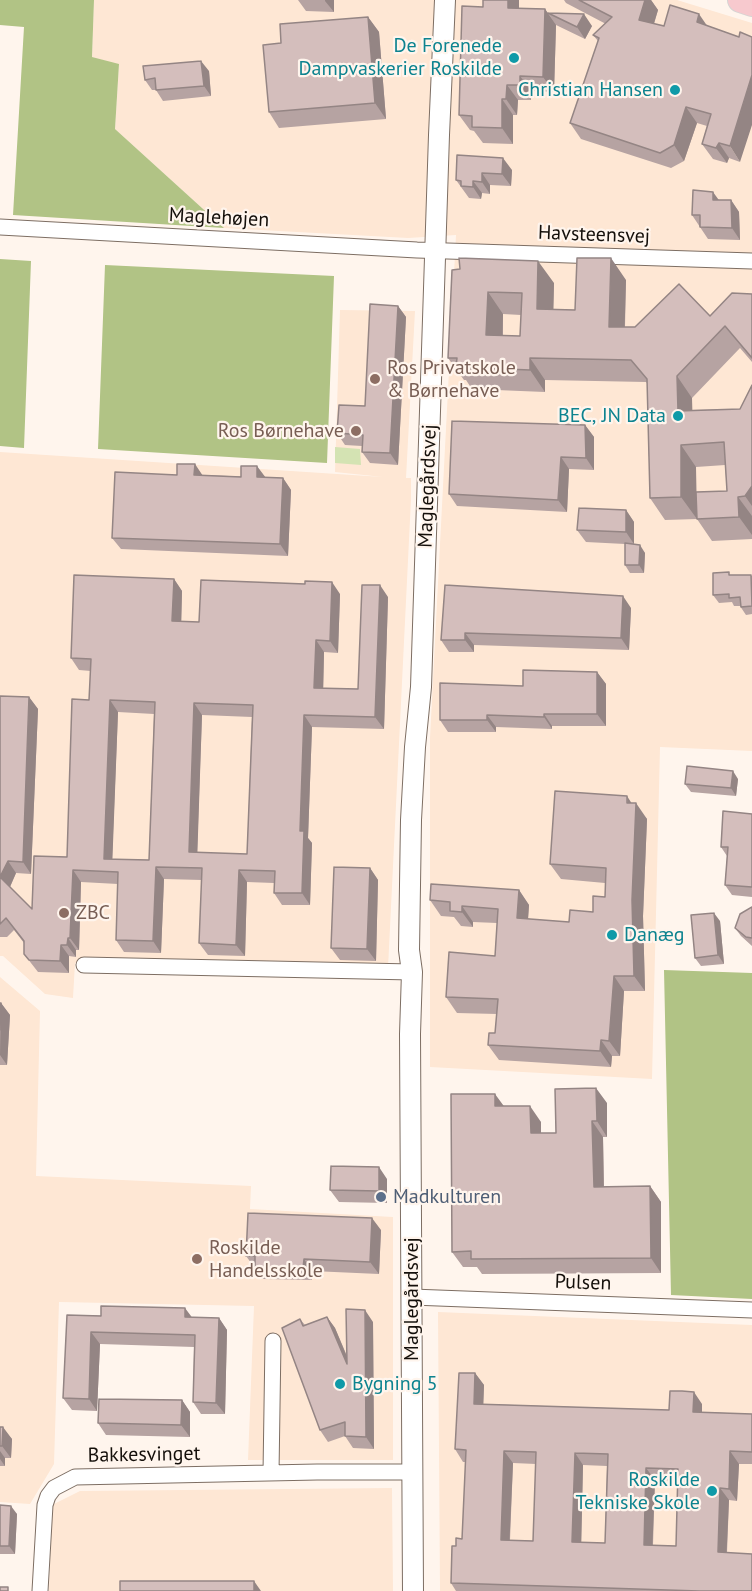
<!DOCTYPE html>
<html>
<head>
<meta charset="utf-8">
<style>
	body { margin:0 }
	canvas { display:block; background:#fff5ed }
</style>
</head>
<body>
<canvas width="752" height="1591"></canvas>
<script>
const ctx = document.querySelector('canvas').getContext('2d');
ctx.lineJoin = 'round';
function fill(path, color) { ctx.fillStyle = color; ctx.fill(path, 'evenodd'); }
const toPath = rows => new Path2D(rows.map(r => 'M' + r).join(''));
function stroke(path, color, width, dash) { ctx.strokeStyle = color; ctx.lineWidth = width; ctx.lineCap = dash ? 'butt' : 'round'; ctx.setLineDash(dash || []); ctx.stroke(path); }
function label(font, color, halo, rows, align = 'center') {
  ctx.font = font + ' "PT Sans",sans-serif'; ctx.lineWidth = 4.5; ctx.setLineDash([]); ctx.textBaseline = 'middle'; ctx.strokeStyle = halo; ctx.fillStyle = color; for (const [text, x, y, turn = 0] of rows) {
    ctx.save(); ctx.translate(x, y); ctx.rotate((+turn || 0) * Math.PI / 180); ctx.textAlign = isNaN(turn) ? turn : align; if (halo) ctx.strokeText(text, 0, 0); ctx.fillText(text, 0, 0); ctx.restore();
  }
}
fill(toPath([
	[94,0,677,0,752,23,752,751,660,747,652,1079,430,1067,430,738,456,235,408,238,224,228,115,129,119,65,92,57],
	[340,310,415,311,406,478,411,478,411,499,388,968,75,963,73,998,45,994,3,956,0,956,0,452,383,477,335,472],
	[0,977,40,1011,36,1176,251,1186,250,1209,393,1217,393,1460,248,1460,254,1306,59,1302,54,1464,30,1504,0,1502],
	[438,1312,752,1325,752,1591,440,1591],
	[392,1488,393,1591,49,1591,52,1505,80,1491]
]), '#fee7d4');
fill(toPath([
	[335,447,360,449,361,465,335,463]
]), '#d4e3b3');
fill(toPath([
	[0,0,94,0,92,57,119,64,115,129,224,228,13,215,24,27,0,25],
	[0,259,31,261,24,448,0,446],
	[105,265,334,276,327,463,98,449],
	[664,970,752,973,752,1299,671,1295]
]), '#b1c385');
const minor = toPath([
	[0,227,417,250,752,261],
	[84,965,412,972],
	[412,1297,752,1310],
	[271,1473,273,1341],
	[40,1591,45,1505,48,1496,54,1488,75,1477,317,1472,412,1472]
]);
const tertiary = toPath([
	[413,1591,410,1034,412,972,409,950,411,820,415,747,421,687,439,135,445,0]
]);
const primary = toPath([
	[740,0,752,4]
]);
stroke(minor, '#7d6e63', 17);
stroke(tertiary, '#7d6e63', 22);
stroke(primary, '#d5d4d3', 26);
stroke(minor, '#fff', 15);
stroke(tertiary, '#fff', 20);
stroke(primary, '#f7c9ce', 24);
fill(toPath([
	[298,0,334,0,334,12,306,11],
	[564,0,651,0,658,10,654,24,740,162,729,158,727,163,713,159,702,144,707,126,697,123,684,161,671,168,581,139,570,123,598,41,593,35,606,24,566,3],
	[483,7,545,9,556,25,554,92,531,91,531,100,518,100,517,115,513,115,513,144,483,143,474,131,470,130,459,115],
	[548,13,592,26,585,39,556,25],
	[368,17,379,32,386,119,279,128,269,112],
	[209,71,211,96,163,101,156,90,152,90,145,80],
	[457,155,512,170,511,186,490,185,490,194,482,193,481,199,469,198,456,180],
	[719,200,731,200,739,212,740,240,708,239,692,215],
	[452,270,554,283,553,309,575,310,626,280,625,327,635,327,710,316,752,294,752,362,740,348,692,398,692,410,740,409,752,385,752,539,712,541,697,519,696,496,697,519,665,520,650,498,647,383,646,382,545,380,545,392,472,389,466,380,464,380,448,358],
	[503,314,521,315,520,336,503,336],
	[725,465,727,491,696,492,696,467],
	[398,306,406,317,398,465,370,463,362,452,362,446,345,445,337,433,365,406],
	[585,425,594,437,594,470,569,469,567,512,457,506,449,494],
	[202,475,283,478,291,490,288,556,121,549,112,538],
	[626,510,634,522,634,544,645,553,644,573,630,573,625,565,625,544,586,542,577,530],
	[731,575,752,576,752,614,746,615,740,606,734,606,732,602,719,603,713,595],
	[174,579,182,591,181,622,199,622,340,594,338,653,324,652,323,688,358,689,388,597,384,729,312,727,308,838,312,843,310,905,282,905,274,893,274,883,247,882,245,956,208,955,199,943,202,880,164,879,161,953,124,952,116,940,118,884,81,882,79,950,76,950,76,957,69,956,69,973,38,972,24,954,24,943,14,930,7,937,0,937,0,696,29,697,38,709,31,874,16,873,10,887,32,909,67,857,89,700,91,671,79,670,71,658],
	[118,712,154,714,149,860,112,859],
	[202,715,252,717,247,854,197,853],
	[445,585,631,608,629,650,474,645,474,652,449,652,441,640],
	[597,672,606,684,606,726,552,726,552,729,496,727,496,732,448,732,440,720,523,686],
	[738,779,736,796,691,792,685,784],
	[631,803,647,819,643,916,645,991,624,991,620,1056,612,1056,611,1067,499,1060,488,1045,495,1033,497,1014,457,1013,446,997,495,956,497,923,473,922,473,927,461,926,454,917,441,916,430,900,519,890,529,905,528,919,569,922,593,912,605,897,605,883,561,879,550,864],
	[752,814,752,897,732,895,725,885,727,856,721,847],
	[370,868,378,880,376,961,340,960,331,948],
	[752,907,752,946,741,936,735,928],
	[720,921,724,964,701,966,695,958],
	[0,1003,1,1003,10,1015,7,1065,0,1065],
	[607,1103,607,1137,603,1137,604,1187,650,1186,661,1202,661,1273,482,1274,477,1267,463,1267,452,1252,504,1106,541,1122,541,1133,556,1133],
	[387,1179,387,1203,339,1202,330,1190],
	[381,1230,379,1274,312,1271,312,1280,263,1279,246,1256],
	[67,1315,219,1318,227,1330,225,1414,201,1414,193,1402,194,1347,100,1344,97,1411,72,1410,63,1398],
	[327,1317,335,1328,347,1356,373,1322,374,1449,353,1448,345,1436,328,1442,320,1430,300,1319,305,1325],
	[475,1373,484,1385,483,1404,669,1410,702,1404,702,1412,752,1414,752,1464,739,1464,737,1501,729,1500,727,1553,752,1591,456,1591,451,1583,456,1546,462,1539,466,1462,463,1462,455,1449],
	[513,1463,536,1464,533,1541,510,1540],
	[583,1465,607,1466,605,1543,581,1543],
	[655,1480,678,1481,676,1546,653,1545],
	[182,1400,190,1412,190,1437,106,1435,98,1423],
	[0,1427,12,1439,11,1458,5,1458,5,1466,0,1466],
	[0,1505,17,1514,15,1554,0,1554]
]), '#b6a3a2');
fill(toPath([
	[325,0,334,0,334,12,325,1],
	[508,0,519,0,519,24,508,8],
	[645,0,651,0,658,10,650,36,639,20],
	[545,9,556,25,554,92,543,77],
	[584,14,592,26,585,39,577,27],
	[699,14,710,30,697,22],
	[368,17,379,32,386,119,375,103],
	[201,61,209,71,211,96,204,86],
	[752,75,752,125,740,162,730,146],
	[520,76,531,91,531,100,520,85],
	[507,85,518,100,517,115,506,99],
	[502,99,513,115,513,144,502,128],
	[686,107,697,123,684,161,674,145],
	[719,143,729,158,727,163,716,148],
	[503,158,512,170,511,186,502,174],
	[482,173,490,185,490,194,482,182],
	[473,181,482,193,481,199,473,187],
	[713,192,721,203,713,200],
	[731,200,739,212,740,240,732,228],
	[611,258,626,280,624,349,609,327],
	[538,261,554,283,553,331,537,309],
	[488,292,503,314,502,357,486,335],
	[398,306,406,317,398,465,390,453],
	[530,358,545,380,545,392,530,370],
	[677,376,692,398,693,433,678,411],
	[585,425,594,437,594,470,586,458],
	[681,445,696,467,697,519,681,497],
	[561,457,569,469,567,512,558,500],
	[195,464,203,476,194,475],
	[257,466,266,478,257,477],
	[283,478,291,490,288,556,280,544],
	[752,486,752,506,745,496],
	[738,497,752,516,752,535,739,517],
	[626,510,634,522,634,544,626,532],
	[640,545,645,553,644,573,639,565],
	[174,579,182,591,181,633,172,621],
	[332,582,340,594,338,653,330,641],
	[380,585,388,597,384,729,375,717],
	[623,596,631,608,629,650,621,638],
	[465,633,474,645,474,652,465,640],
	[316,640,324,652,323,699,314,688],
	[597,672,606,684,606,726,597,714],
	[29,697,38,709,31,874,23,862],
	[110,700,118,712,112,870,104,859],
	[194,703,202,715,197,864,189,852],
	[544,714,552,726,552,729,544,717],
	[304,715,312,727,308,838,312,843,310,905,302,893,300,831],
	[487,715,496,727,496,732,487,720],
	[733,771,738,779,736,796,731,788],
	[627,796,636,810,636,803,647,819,643,916,645,991,634,976],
	[8,861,16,873,9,889,0,877],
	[156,867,164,879,161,953,153,941],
	[370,868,378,880,376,961,367,949],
	[73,870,81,882,79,950,70,938],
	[239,870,247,882,245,956,236,945],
	[519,890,529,905,527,933,517,918],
	[462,906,473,922,473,927,462,912],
	[714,913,720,921,724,964,718,955],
	[68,938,76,950,76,957,67,945],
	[61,945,69,956,69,973,60,961],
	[614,976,624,991,620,1056,609,1041],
	[1,1003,10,1015,7,1065,0,1055],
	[601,1040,612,1056,611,1067,600,1051],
	[596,1088,607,1103,607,1137,597,1121],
	[495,1094,506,1109,495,1106],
	[530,1106,541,1122,541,1149,531,1133],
	[592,1121,603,1137,604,1202,594,1187],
	[379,1167,387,1179,387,1203,379,1191],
	[650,1186,661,1202,661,1273,651,1258],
	[372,1218,381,1230,379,1274,370,1262],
	[304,1259,312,1271,312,1280,303,1268],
	[185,1308,194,1320,185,1317],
	[365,1310,373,1322,374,1449,366,1437],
	[327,1317,335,1328,355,1376,347,1364],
	[219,1318,227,1330,225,1414,216,1403],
	[91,1332,100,1344,97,1411,89,1399],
	[475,1373,484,1385,483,1416,474,1404],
	[694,1392,702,1404,702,1424,693,1412],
	[182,1400,190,1412,190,1437,181,1425],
	[3,1427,12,1439,11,1458,2,1446],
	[0,1451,5,1458,5,1466,0,1459],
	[504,1451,513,1463,509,1552,501,1540],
	[730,1451,739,1464,737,1501,729,1489],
	[575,1453,583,1465,581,1555,572,1542],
	[646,1468,655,1480,652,1557,644,1545],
	[720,1488,729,1500,726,1565,718,1552],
	[11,1506,17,1514,15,1554,9,1546],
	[254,1581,261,1591,254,1591]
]), '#948584');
const building = toPath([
	[483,0,508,0,508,8,545,9,543,77,520,76,520,85,507,85,506,99,502,99,502,128,472,127,472,116,459,115,462,6,483,7,483,0],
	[579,0,645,0,639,20,664,26,670,5,699,14,697,22,739,37,740,32,752,37,752,75,730,146,719,143,716,148,702,144,711,114,686,107,674,145,660,153,570,123,599,38,593,35,612,17,579,0],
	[548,13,584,14,577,27,548,13],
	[368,17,375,103,269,112,263,45,281,43,280,24,368,17],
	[201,61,204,86,156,90,155,78,145,80,143,66,201,61],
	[457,155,503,158,502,174,482,173,482,182,473,181,473,187,461,186,461,181,456,180,457,155],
	[693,190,713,192,713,200,731,200,732,228,700,227,700,215,692,215,693,190],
	[459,258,538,261,537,309,575,310,577,258,611,258,609,327,635,327,679,284,710,316,732,293,752,294,752,358,725,326,677,376,678,411,740,409,752,385,752,486,745,496,738,497,739,517,697,519,696,492,727,491,724,442,681,445,681,497,650,498,647,379,631,360,530,358,530,370,456,367,457,358,448,358,452,270,460,269,459,258],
	[488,292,522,293,520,336,486,335,488,292],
	[370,304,398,306,390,453,362,452,363,435,337,433,339,405,365,406,370,304],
	[452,421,585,425,586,458,561,457,558,500,449,494,452,421],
	[177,464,195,464,194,475,241,477,241,466,257,466,257,477,283,478,280,544,112,538,115,472,177,475,177,464],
	[579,508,626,510,626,532,577,530,579,508],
	[625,543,640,545,639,565,625,565,625,543],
	[729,572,729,575,751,575,752,606,741,607,740,597,729,598,729,594,713,595,713,573,729,572],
	[74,575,174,579,172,621,199,622,201,580,305,584,305,581,332,582,330,641,316,640,314,688,358,689,362,585,380,585,375,717,304,715,300,831,304,831,302,893,274,893,275,871,239,870,236,945,199,943,202,868,156,867,153,941,116,940,118,872,73,870,70,938,68,938,67,945,61,945,60,961,29,960,24,954,24,941,6,918,0,924,0,696,29,697,23,862,8,861,0,877,32,909,34,856,67,857,72,699,89,700,91,659,71,658,74,575],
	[110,700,155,702,149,860,104,859,110,700],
	[194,703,253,705,247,854,189,852,194,703],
	[445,585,623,596,621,638,465,633,465,640,441,640,445,585],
	[523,670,597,672,597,714,544,714,544,717,487,715,487,720,440,720,440,683,523,686,523,670],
	[687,766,733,771,731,788,685,784,687,766],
	[555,791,627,796,627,803,636,803,632,900,634,976,614,976,609,1041,601,1040,600,1051,488,1045,489,1033,495,1033,498,999,446,997,449,952,495,956,498,909,462,906,462,912,450,911,450,902,430,900,431,884,519,890,517,918,569,922,570,910,593,912,593,896,605,897,606,868,550,864,555,791],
	[723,811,752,814,752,887,725,885,728,847,721,847,723,811],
	[334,867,370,868,367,949,331,948,334,867],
	[752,907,752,938,746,937,735,928,740,914,752,907],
	[714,913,718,955,695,958,691,915,714,913],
	[0,1003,1,1003,0,1030,0,1003],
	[596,1088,597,1121,592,1121,594,1187,650,1186,651,1258,471,1259,471,1251,452,1252,451,1094,495,1094,495,1106,530,1106,531,1133,556,1133,555,1089,596,1088],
	[331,1166,379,1167,379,1191,330,1190,331,1166],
	[248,1213,372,1218,370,1262,304,1259,303,1268,255,1267,255,1256,246,1256,248,1213],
	[101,1306,185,1308,185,1317,219,1318,216,1403,193,1402,195,1335,91,1332,89,1399,63,1398,67,1315,101,1316,101,1306],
	[346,1309,365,1310,366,1437,345,1436,345,1422,320,1430,282,1328,300,1319,303,1326,327,1317,347,1364,346,1309],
	[459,1373,475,1373,474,1404,669,1410,670,1391,682,1391,694,1392,693,1412,752,1414,752,1452,730,1451,729,1489,720,1488,718,1552,752,1554,752,1591,699,1591,451,1583,452,1546,456,1546,456,1538,462,1539,466,1450,455,1449,459,1373],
	[504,1451,536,1452,533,1541,501,1540,504,1451],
	[575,1453,608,1454,605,1543,572,1542,575,1453],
	[646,1468,678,1469,676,1546,644,1545,646,1468],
	[99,1399,182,1400,181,1425,98,1423,99,1399],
	[0,1427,3,1427,2,1446,0,1446,0,1427],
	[0,1505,11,1506,9,1546,0,1546,0,1505],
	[120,1581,254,1581,254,1591,120,1591,120,1581],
	[0,1587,8,1587,8,1591,0,1591,0,1587]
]);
fill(building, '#d4bebc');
stroke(building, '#948584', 1.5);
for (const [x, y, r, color] of [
	[514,58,6,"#0f9aa8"],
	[675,90,6,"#0f9aa8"],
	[375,379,6,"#8d6e63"],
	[678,416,6,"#0f9aa8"],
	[356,431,6,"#8d6e63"],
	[64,913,6,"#8d6e63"],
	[612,935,6,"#0f9aa8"],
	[381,1197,6,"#5c6f8a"],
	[197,1259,6,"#8d6e63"],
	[340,1384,6,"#0f9aa8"],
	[712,1491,6,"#0f9aa8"]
]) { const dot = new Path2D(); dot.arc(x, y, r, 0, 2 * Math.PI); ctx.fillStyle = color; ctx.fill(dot); stroke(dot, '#fff5ed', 2); }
label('20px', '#0d838f', '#fff5ed', [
	["De Forenede",502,46],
	["Dampvaskerier Roskilde",502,69],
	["Christian Hansen",663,90],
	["BEC, JN Data",666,416],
	["Danæg",624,935,"left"],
	["Bygning 5",352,1384,"left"],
	["Roskilde",700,1480],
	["Tekniske Skole",700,1503]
], 'right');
label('20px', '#140f0a', '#fff5ed', [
	["Maglehøjen",219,218,3],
	["Havsteensvej",594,235,2],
	["Maglegårdsvej",428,486,-88],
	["Pulsen",583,1283,2],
	["Maglegårdsvej",412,1299,-90],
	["Bakkesvinget",144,1455,-1]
]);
label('20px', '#785e54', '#fff5ed', [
	["Ros Privatskole",387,368],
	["& Børnehave",387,391],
	["Ros Børnehave",344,431,"right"],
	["ZBC",76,913],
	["Roskilde",209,1248],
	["Handelsskole",209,1271]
], 'left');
label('20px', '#4e5e75', '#fff5ed', [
	["Madkulturen",393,1197]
], 'left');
</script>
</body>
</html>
